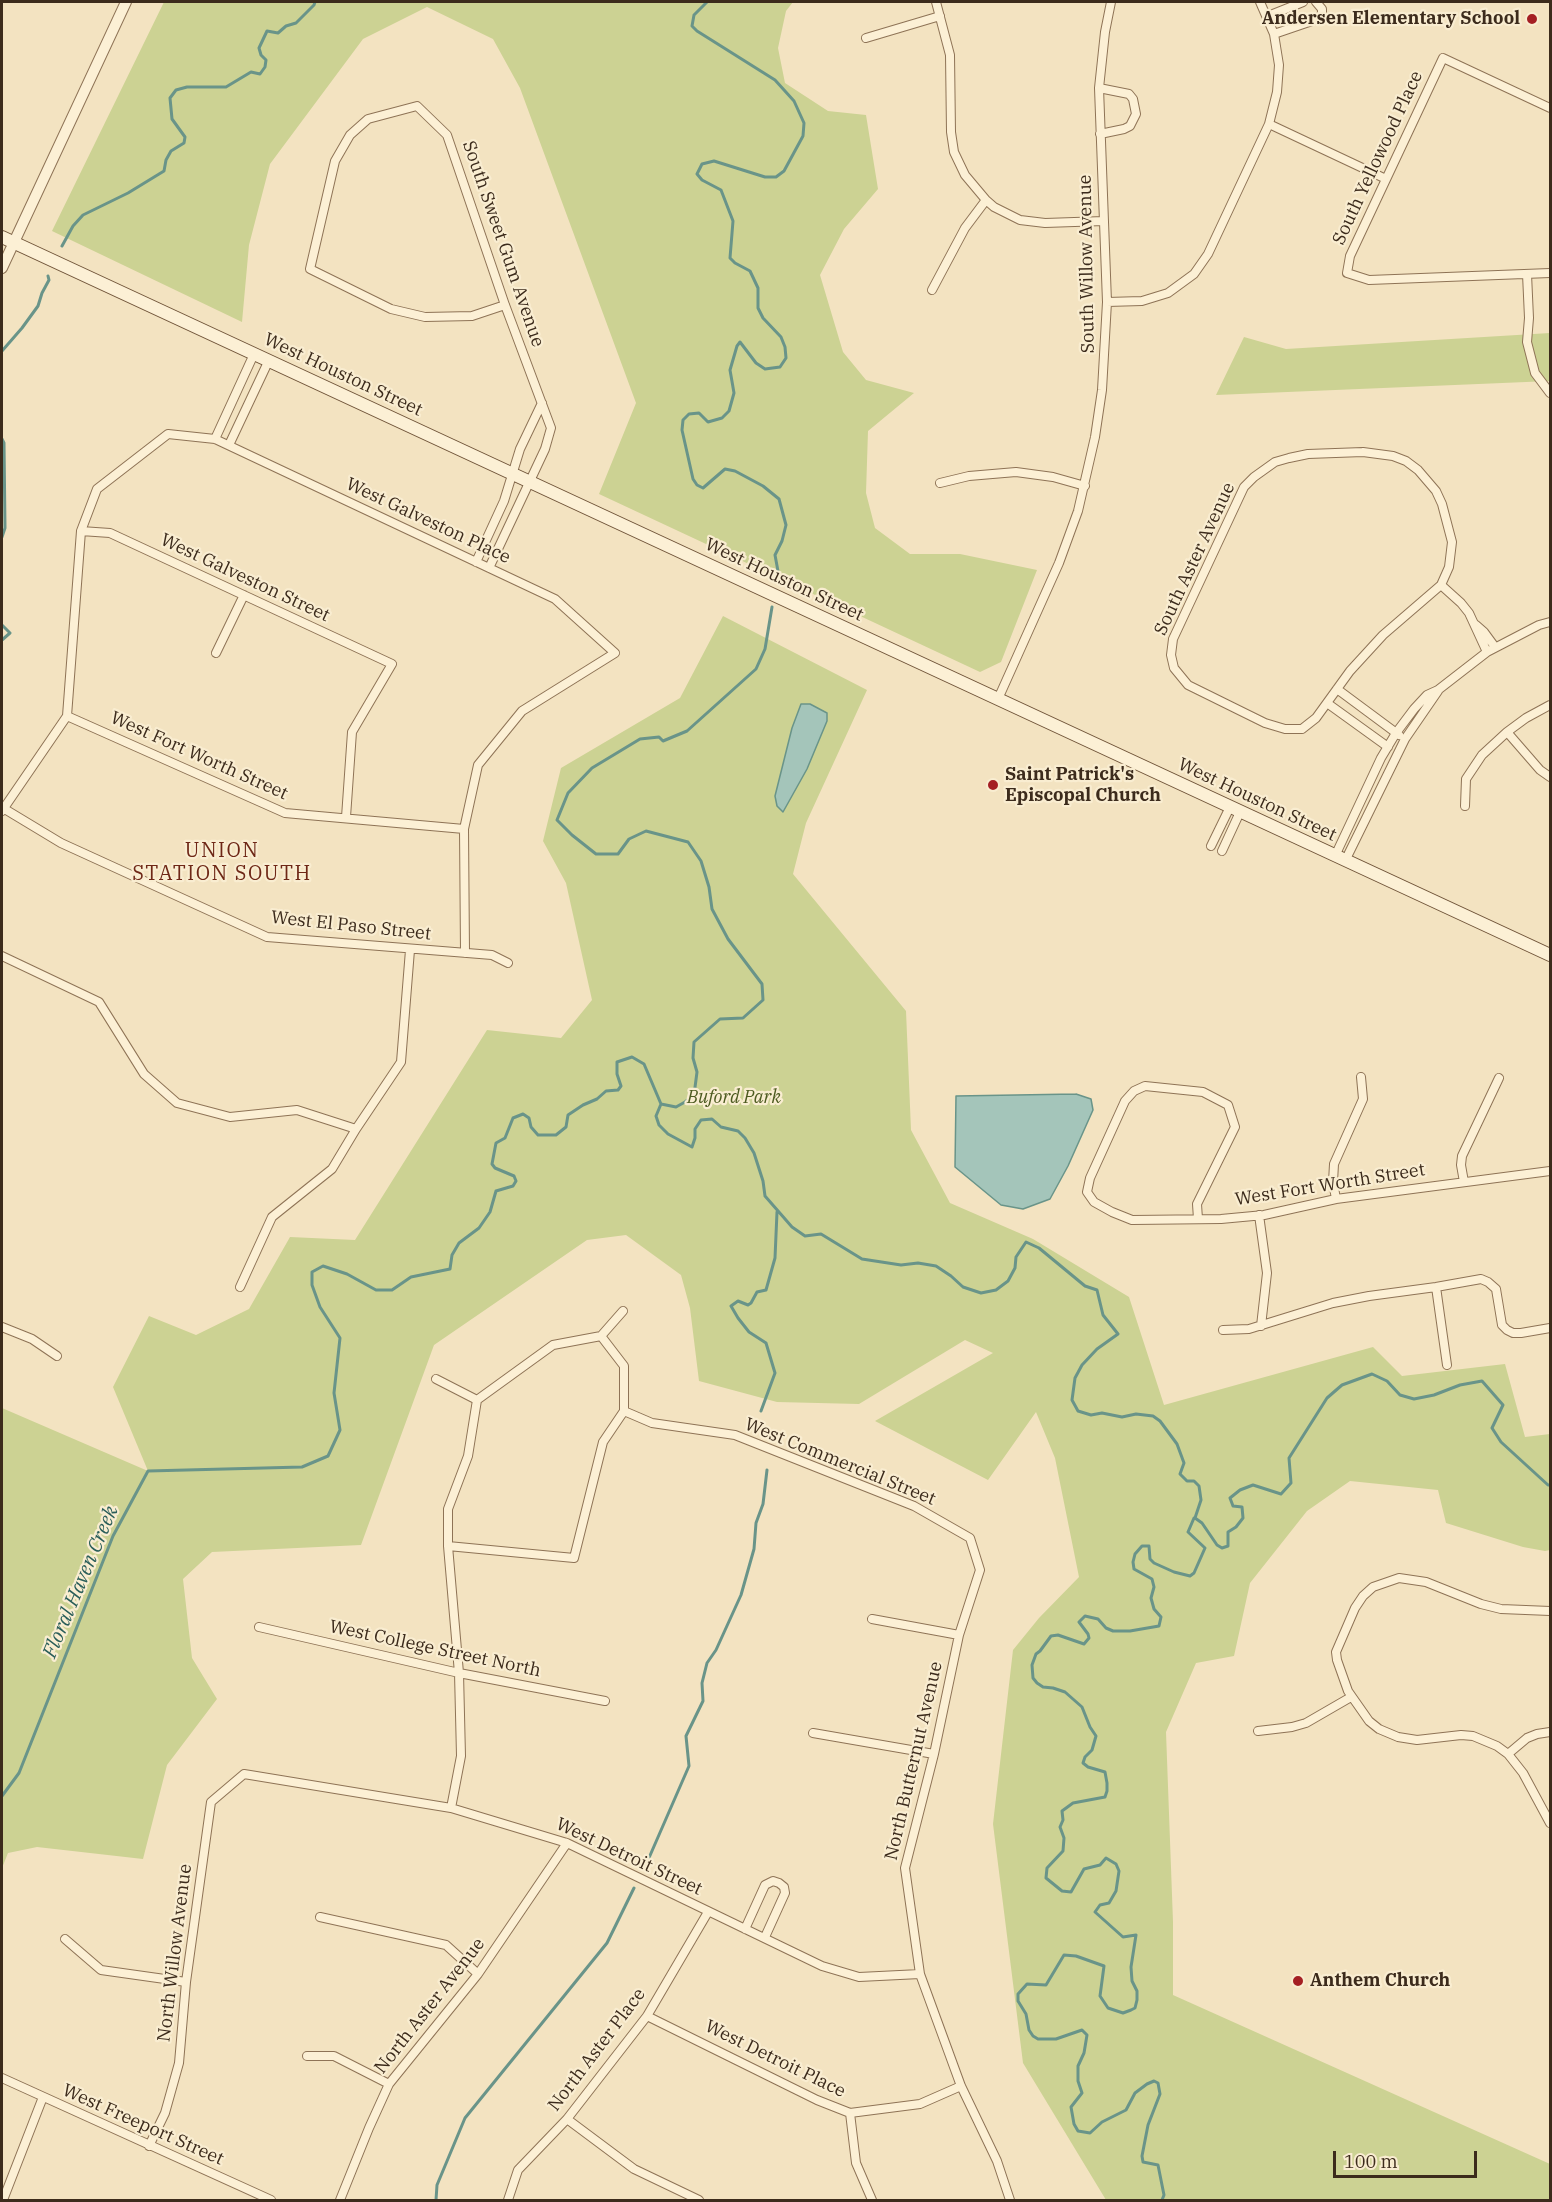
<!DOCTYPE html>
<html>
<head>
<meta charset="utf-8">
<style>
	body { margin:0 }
	#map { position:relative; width:1552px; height:2202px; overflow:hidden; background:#f3e3c1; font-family:"IBM Plex Serif",serif }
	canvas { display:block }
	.frame { position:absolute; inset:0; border:3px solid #3c2b1c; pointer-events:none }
	.scale { position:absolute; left:1333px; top:2151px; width:144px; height:27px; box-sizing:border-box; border:3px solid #3c2b1c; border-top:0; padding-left:8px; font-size:18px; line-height:21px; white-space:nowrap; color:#3c2b1c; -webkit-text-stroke:4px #f9edd1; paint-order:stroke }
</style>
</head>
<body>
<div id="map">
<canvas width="1552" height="2202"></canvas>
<div class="frame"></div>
<div class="scale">100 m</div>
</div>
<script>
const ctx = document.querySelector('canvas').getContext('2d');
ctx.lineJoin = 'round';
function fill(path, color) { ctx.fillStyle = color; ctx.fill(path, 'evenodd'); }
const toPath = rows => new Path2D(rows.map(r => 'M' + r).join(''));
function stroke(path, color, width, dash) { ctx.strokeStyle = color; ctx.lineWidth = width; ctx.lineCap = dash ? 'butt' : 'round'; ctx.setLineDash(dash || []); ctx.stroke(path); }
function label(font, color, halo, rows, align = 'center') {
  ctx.font = font + ' "IBM Plex Serif",serif'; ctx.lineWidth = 4.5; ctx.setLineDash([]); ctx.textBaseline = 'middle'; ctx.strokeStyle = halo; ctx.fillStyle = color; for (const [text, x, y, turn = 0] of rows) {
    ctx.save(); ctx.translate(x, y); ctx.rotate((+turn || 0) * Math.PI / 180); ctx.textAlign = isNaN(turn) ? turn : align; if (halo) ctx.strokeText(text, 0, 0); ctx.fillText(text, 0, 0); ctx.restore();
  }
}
fill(toPath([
	[164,2,793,2,786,11,778,48,785,83,828,111,866,115,878,189,844,229,820,275,843,352,866,380,914,393,868,431,866,493,875,528,910,554,960,554,1037,570,1001,662,980,672,599,494,636,403,520,88,493,39,427,7,363,39,270,164,249,245,242,322,52,231],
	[1550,333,1550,381,1216,395,1244,337,1286,349],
	[723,616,867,690,806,823,793,874,906,1011,911,1130,950,1203,1033,1239,1129,1297,1164,1405,1373,1347,1402,1376,1505,1364,1525,1437,1550,1434,1550,1550,1545,1551,1523,1547,1446,1523,1438,1490,1350,1481,1307,1511,1250,1583,1234,1656,1196,1663,1166,1732,1173,1922,1173,1995,1550,2164,1550,2200,1106,2200,1023,2063,993,1824,1013,1650,1039,1618,1079,1577,1055,1458,1036,1412,988,1480,875,1421,993,1353,965,1340,859,1404,777,1402,699,1381,690,1308,681,1275,626,1235,587,1240,434,1345,361,1545,212,1552,183,1579,192,1658,217,1699,167,1765,143,1859,37,1847,8,1853,2,1868,2,1408,148,1471,113,1387,149,1316,196,1335,249,1309,290,1237,355,1240,487,1030,561,1038,592,1000,566,883,543,841,561,768,680,698]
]), '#ccd293');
const water = toPath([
	[801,704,810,704,827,713,827,721,807,769,783,812,777,806,775,796,792,728,801,704],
	[1076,1094,1091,1099,1093,1110,1068,1166,1050,1199,1023,1209,1001,1205,955,1167,956,1096,1076,1094]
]);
fill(water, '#a4c5ba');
stroke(water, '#699489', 1.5);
stroke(toPath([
	[707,2,694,15,692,26,697,31,775,80,794,101,804,123,803,136,784,171,776,177,765,177,714,161,702,164,697,174,702,180,721,190,733,221,730,258,735,263,750,271,758,288,758,308,763,318,781,337,785,347,786,358,780,367,765,369,756,363,740,342,737,346,730,370,734,393,729,411,722,418,708,422,699,413,689,414,683,420,682,430,693,479,697,485,703,488,725,469,735,471,763,486,779,499,786,525,782,541,775,555,780,582],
	[62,246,73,226,83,215,128,193,164,171,166,160,171,151,184,143,185,137,172,119,170,98,176,90,187,87,226,87,251,72,260,74,265,67,266,60,261,55,259,48,267,31,278,33,286,26,296,23,314,5,315,2],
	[2,351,22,328,38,306,42,293,49,280,48,276],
	[2,439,4,443,5,528,2,537],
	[772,607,765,649,756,669,687,731,663,741,659,737,640,739,592,768,568,793,557,820,572,835,596,854,618,854,629,839,646,831,688,842,701,861,709,887,712,909,728,939,762,984,763,1000,743,1018,720,1019,694,1042,693,1058,697,1072,694,1095,685,1102,676,1107,661,1104,656,1116,659,1125,668,1134,692,1147,695,1138,695,1129,701,1120,712,1119,721,1127,738,1131,745,1138,754,1153,763,1181,765,1196,792,1227,805,1236,821,1234,862,1259,901,1265,918,1263,936,1266,951,1276,963,1287,981,1293,996,1290,1008,1281,1015,1268,1016,1257,1026,1242,1039,1248,1085,1286,1097,1290,1103,1315,1118,1334,1097,1349,1082,1365,1075,1378,1072,1400,1078,1411,1091,1415,1102,1413,1122,1417,1136,1414,1153,1416,1160,1421,1177,1444,1184,1463,1180,1474,1187,1481,1194,1481,1199,1486,1201,1500,1195,1518,1202,1523,1217,1545,1222,1548,1228,1546,1228,1532,1236,1527,1243,1518,1242,1507,1233,1506,1230,1498,1240,1490,1253,1485,1281,1494,1291,1483,1289,1458,1327,1398,1342,1385,1372,1374,1387,1381,1400,1395,1414,1399,1434,1395,1460,1385,1482,1381,1503,1405,1492,1428,1501,1442,1548,1485,1550,1485],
	[2,625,10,633,2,640],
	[761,1411,775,1373,766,1343,749,1332,738,1318,731,1306,738,1301,748,1305,751,1303,757,1292,766,1290,775,1258,777,1212],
	[2,1796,19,1773,113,1536,148,1471,302,1467,328,1456,340,1430,334,1393,340,1338,320,1307,312,1285,312,1272,323,1266,347,1274,376,1290,392,1290,411,1277,450,1269,452,1255,459,1243,479,1228,490,1212,496,1191,513,1186,516,1181,514,1176,495,1168,492,1164,496,1143,505,1138,513,1118,523,1114,529,1118,531,1127,538,1135,556,1135,566,1127,568,1115,583,1105,597,1099,606,1091,618,1090,621,1086,617,1074,617,1062,632,1057,644,1064,661,1104],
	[645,1867,689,1766,686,1736,703,1701,702,1683,707,1663,716,1650,741,1595,754,1549,756,1523,763,1504,767,1470],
	[436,2200,437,2185,465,2118,607,1943,634,1888],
	[1162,2200,1164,2195,1158,2165,1143,2162,1142,2156,1148,2125,1160,2094,1158,2083,1154,2081,1147,2084,1135,2093,1126,2110,1102,2122,1090,2133,1078,2131,1074,2124,1071,2107,1082,2093,1078,2081,1078,2066,1084,2053,1087,2035,1082,2030,1056,2039,1038,2039,1033,2036,1029,2030,1026,2014,1018,2001,1018,1994,1027,1984,1046,1985,1064,1955,1076,1956,1104,1966,1100,1996,1108,2008,1123,2013,1131,2010,1135,2008,1137,2000,1137,1991,1132,1981,1131,1967,1136,1935,1123,1937,1095,1912,1100,1905,1109,1903,1116,1891,1119,1871,1116,1864,1106,1858,1100,1865,1084,1869,1071,1892,1062,1891,1046,1878,1047,1868,1063,1851,1064,1838,1060,1827,1063,1820,1062,1811,1073,1803,1105,1797,1107,1791,1107,1783,1105,1772,1088,1767,1083,1763,1085,1757,1092,1750,1096,1736,1090,1727,1082,1707,1065,1692,1053,1688,1043,1687,1037,1683,1033,1678,1032,1665,1036,1654,1040,1651,1051,1636,1058,1635,1084,1644,1089,1638,1088,1634,1079,1622,1085,1616,1098,1619,1106,1628,1113,1631,1130,1631,1159,1626,1161,1617,1154,1609,1151,1598,1154,1587,1152,1579,1134,1569,1133,1562,1135,1554,1142,1546,1149,1546,1150,1559,1154,1563,1174,1572,1190,1576,1194,1573,1205,1548,1188,1532,1194,1518]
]), '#699489', 3);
const minor = toPath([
	[936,2,950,55,951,132,954,152,965,175,986,200,994,207,1020,220,1045,223,1104,221],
	[1268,16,1303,2],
	[1274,34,1318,19,1322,13,1322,9,1316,2],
	[866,38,940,16],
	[1099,88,1129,94,1133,99,1136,114,1130,126,1124,129,1100,134],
	[1550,108,1443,58,1350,256,1347,273,1369,280,1550,273],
	[1269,124,1386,179],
	[1527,274,1529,318,1527,342,1535,373,1550,393],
	[932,290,965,228,986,200],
	[1107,302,1142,301,1168,293,1194,274,1208,254,1269,124,1277,92,1279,65,1274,34,1260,2],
	[215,439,254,354],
	[229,445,269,360],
	[1363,452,1393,456,1406,461,1418,470,1436,491,1442,504,1452,542,1449,567,1441,585,1383,635,1350,671,1316,718,1302,729,1285,729,1265,723,1188,685,1174,668,1171,655,1173,639,1244,487,1254,477,1275,462,1289,458,1308,454,1363,452],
	[940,483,969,476,1016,472,1053,477,1085,486],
	[81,531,110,533,392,664,352,732,346,817],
	[476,562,504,501,520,449,542,403],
	[489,568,545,449,551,428,505,305,447,135,417,106,368,119,350,135,335,161,310,269,391,309,425,317,472,316,505,305],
	[1441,585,1461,603,1469,613,1487,652],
	[1476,625,1484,632,1495,647],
	[216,653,244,595],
	[1337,689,1399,735],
	[998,699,1059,563,1078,511,1095,437,1102,390,1107,302,1099,88,1105,32,1111,2],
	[1327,703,1388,747],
	[67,716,285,813,464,829],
	[1507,732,1540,770,1550,777],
	[1465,806,1466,779,1482,755,1507,732,1526,718,1550,705],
	[3,808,61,843,267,937,492,955,508,963],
	[2,811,67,716,81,531,97,489,168,434,215,439,555,599,615,653,522,711,478,765,464,829,465,953],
	[1211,846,1230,807],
	[1222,851,1240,812],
	[1335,856,1381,758,1396,733,1414,709,1427,695,1438,690,1487,652,1539,625,1550,622],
	[1345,861,1405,739,1438,691],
	[2,956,99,1002,144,1074,177,1103,230,1117,297,1110,356,1129],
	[1464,1182,1461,1165,1462,1156,1499,1078],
	[1336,1199,1333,1182,1334,1164,1363,1099,1361,1077],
	[1259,1215,1267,1273,1261,1326],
	[1198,1219,1197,1204,1235,1127,1228,1105,1203,1092,1145,1086,1134,1091,1125,1101,1090,1178,1087,1192,1094,1202,1112,1212,1132,1220,1221,1219,1264,1215,1336,1199,1550,1171],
	[240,1287,272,1217,332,1169,356,1129,401,1062,410,950],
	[1436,1287,1447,1365],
	[2,1327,32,1339,57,1356],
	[1223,1330,1249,1329,1333,1303,1369,1296,1436,1287,1481,1279,1488,1282,1496,1289,1502,1325,1507,1330,1513,1333,1521,1333,1550,1328],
	[436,1379,477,1400],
	[624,1411,652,1423,735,1435,914,1506,970,1538,980,1570,959,1635,934,1754,905,1868,920,1974,961,2086,997,2161,1010,2200],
	[448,1546,574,1558,603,1442,624,1411,624,1366,601,1336],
	[1550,1611,1501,1609,1481,1604,1426,1582,1399,1578,1373,1587,1363,1596,1355,1608,1336,1652,1337,1660,1348,1691,1369,1721,1379,1729,1398,1737,1417,1740,1461,1735,1473,1736,1497,1746,1508,1754,1523,1773,1550,1823],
	[872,1619,959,1635],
	[259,1627,459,1673,605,1701],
	[1258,1731,1292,1727,1306,1723,1351,1697],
	[813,1733,934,1754],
	[1508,1754,1527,1738,1537,1734,1550,1732],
	[451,1808,461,1756,459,1673,448,1546,448,1509,468,1456,477,1400,553,1345,601,1336,623,1311],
	[320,1917,446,1945,478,1974],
	[745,1929,765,1885,773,1881,779,1883,784,1887,785,1893,765,1937],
	[65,1939,101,1970,186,1982],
	[647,2016,817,2100,850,2113,920,2104,961,2086],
	[307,2056,334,2056,389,2084],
	[2,2078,271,2200],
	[850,2113,856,2163,872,2200],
	[567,2119,634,2169,699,2200],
	[149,2146,165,2113,179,2063,186,1982,211,1802,244,1774,451,1808,567,1843,822,1966,859,1977,920,1974],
	[3,2200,43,2097],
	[340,2200,369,2128,389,2084,478,1974,567,1843],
	[508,2200,518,2170,567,2119,647,2016,708,1912]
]);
const tertiary = toPath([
	[2,268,126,2]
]);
const secondary = toPath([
	[2,237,1550,955]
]);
stroke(minor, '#8e7356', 10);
stroke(tertiary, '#8e7356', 12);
stroke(secondary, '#705439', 14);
stroke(minor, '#fcf0d5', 8);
stroke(tertiary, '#fcf0d5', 10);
stroke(secondary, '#fcf0d5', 12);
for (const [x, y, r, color] of [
	[1532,19,6,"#a41f23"],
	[993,785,6,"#a41f23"],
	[1298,1981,6,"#a41f23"]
]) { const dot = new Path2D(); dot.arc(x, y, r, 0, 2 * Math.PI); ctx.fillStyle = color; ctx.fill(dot); stroke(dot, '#f9edd1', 2); }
label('bold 18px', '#3c2b1c', '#f9edd1', [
	["Andersen Elementary School",1520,19,"right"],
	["Saint Patrick's",1005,775],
	["Episcopal Church",1005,796],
	["Anthem Church",1310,1981]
], 'left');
label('18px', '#3c2b1c', '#f9edd1', [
	["South Yellowood Place",1378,158,-65],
	["South Sweet Gum Avenue",503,244,71],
	["South Willow Avenue",1087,264,-91],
	["West Houston Street",343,375,25],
	["West Galveston Place",428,521,25],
	["South Aster Avenue",1195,559,-65],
	["West Galveston Street",245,578,25],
	["West Houston Street",784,580,25],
	["West Fort Worth Street",199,756,24],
	["West Houston Street",1257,800,25],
	["West El Paso Street",351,926,6],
	["West Fort Worth Street",1330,1185,-9],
	["West Commercial Street",840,1462,22],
	["West College Street North",435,1649,12],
	["North Butternut Avenue",914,1761,-77],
	["West Detroit Street",629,1857,25],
	["North Willow Avenue",175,1953,-83],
	["North Aster Avenue",430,2006,-52],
	["North Aster Place",597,2050,-53],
	["West Detroit Place",775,2059,26],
	["West Freeport Street",143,2125,24]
]);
label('italic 18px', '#4d5b20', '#f9edd1', [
	["Buford Park",734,1098]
]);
ctx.letterSpacing = '1.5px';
label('20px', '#6e2716', '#f9edd1', [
	["UNION",222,851],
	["STATION SOUTH",222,874]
]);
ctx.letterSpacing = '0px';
label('italic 20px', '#2a5e59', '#f9edd1', [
	["Floral Haven Creek",81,1582,-67]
]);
</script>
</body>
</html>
